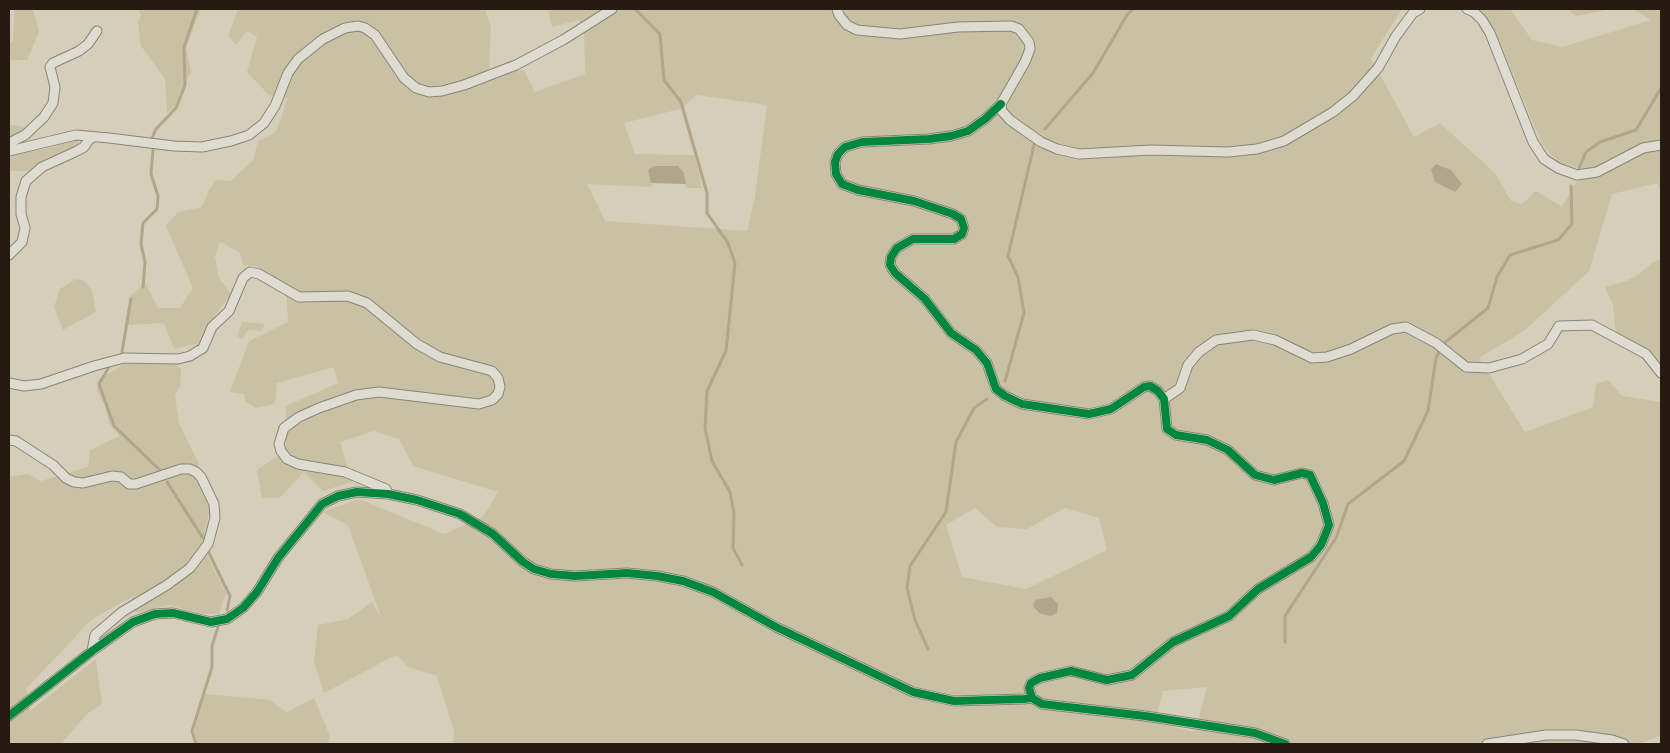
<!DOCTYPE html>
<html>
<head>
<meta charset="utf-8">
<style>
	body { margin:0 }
	#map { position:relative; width:1670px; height:753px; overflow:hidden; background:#d5cfb9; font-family:Cardo,serif }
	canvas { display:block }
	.frame { position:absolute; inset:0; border:10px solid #261a11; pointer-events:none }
</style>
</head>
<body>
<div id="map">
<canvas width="1670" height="753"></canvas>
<div class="frame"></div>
</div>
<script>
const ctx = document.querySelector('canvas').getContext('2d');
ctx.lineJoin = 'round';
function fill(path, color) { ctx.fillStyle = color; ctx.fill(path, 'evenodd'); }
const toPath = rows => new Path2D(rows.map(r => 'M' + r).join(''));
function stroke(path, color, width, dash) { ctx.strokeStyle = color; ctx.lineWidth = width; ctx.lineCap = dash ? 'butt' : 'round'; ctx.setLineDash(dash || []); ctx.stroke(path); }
fill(toPath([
	[15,9,33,9,39,32,27,60,9,60,9,43,13,41],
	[138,9,201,9,186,47,191,72,181,89,176,104,167,113,165,79,141,46,138,22,141,16],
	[238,9,485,9,491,28,489,70,524,70,535,92,585,74,584,30,579,20,552,27,548,9,1402,9,1371,58,1414,137,1440,123,1496,174,1511,201,1522,204,1536,191,1562,207,1584,169,1560,164,1542,144,1496,34,1482,12,1476,9,1510,9,1532,40,1563,47,1651,20,1633,9,1661,9,1661,189,1657,183,1612,194,1589,271,1524,331,1479,358,1525,432,1593,407,1596,384,1608,380,1622,396,1661,402,1661,736,1638,744,453,744,454,731,437,676,408,667,398,656,392,657,324,693,314,662,318,625,348,619,372,602,382,620,348,525,323,512,359,499,444,534,483,517,498,492,413,466,399,439,374,431,340,442,352,482,323,491,304,472,279,498,262,498,257,470,286,450,286,406,338,383,334,367,277,383,275,404,256,408,245,401,244,394,230,392,249,341,288,322,286,287,256,266,243,265,240,253,220,242,215,256,219,278,231,294,207,326,200,343,174,349,164,323,125,325,130,296,145,283,158,308,180,308,193,288,166,226,178,212,202,207,208,192,216,180,231,181,253,160,258,141,276,132,288,98,269,95,247,72,257,37,247,31,236,45,228,36],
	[697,95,767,105,755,197,747,231,605,221,587,184,652,187,648,170,684,173,686,188,702,188,694,155,635,154,624,123,680,109],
	[975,508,997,527,1027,529,1065,508,1099,518,1107,550,1026,589,962,577,946,525],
	[1207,687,1195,732,1155,722,1163,691],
	[1568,9,1611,9,1576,16],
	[13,125,27,127,17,151,45,149,78,139,78,147,45,160,29,171,9,171,9,126],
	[1661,259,1661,364,1650,350,1616,335,1613,305,1605,287,1626,281,1639,274,1652,263],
	[76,279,85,281,92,291,96,312,63,330,54,307,60,289],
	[242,322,265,324,261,331,248,330,242,339,237,336],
	[124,364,176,364,181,369,180,381,181,386,175,395,179,423,199,464,194,476,210,509,202,546,226,593,219,614,202,614,169,605,136,613,132,597,92,619,26,689,30,711,96,659,102,704,87,714,61,744,9,744,9,477,28,474,41,481,88,467,90,450,120,436,109,423,105,405,97,391,98,380],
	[205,694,271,700,278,707,287,712,314,698,330,736,329,744,197,744,194,731]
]), '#c9c1a4');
fill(toPath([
	[1436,164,1451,170,1462,184,1455,192,1435,182,1431,170],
	[654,166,678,166,684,173,686,184,651,183,648,170],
	[1051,597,1058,604,1057,613,1050,616,1039,613,1033,606,1035,600]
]), '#b1a68c');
stroke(toPath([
	[635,9,660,34,664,80,681,102,707,193,707,213,728,243,735,263,726,351,707,391,705,428,712,461,730,492,734,513,733,548,742,565],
	[1045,129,1093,73,1127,15,1133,9],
	[152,138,156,129,176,108,185,85,184,47,197,9],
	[1579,168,1586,152,1600,142,1636,130,1661,88],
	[143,287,145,262,141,244,143,223,157,209,158,196,151,174,153,150],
	[122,352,131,299],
	[109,367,99,384,114,426,162,472],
	[1005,381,1024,313,1018,277,1008,256,1034,145],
	[167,482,203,538],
	[208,551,230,596,227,610],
	[1285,642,1285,616,1336,538,1348,504,1404,461,1428,411,1436,358,1443,344,1488,308,1497,277,1510,255,1558,240,1572,224,1571,186],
	[928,649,915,620,907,588,910,566,946,512,956,442,974,408,987,399],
	[196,744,192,731,212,667,212,646,218,627]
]), '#b1a68c', 3);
const street = toPath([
	[837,9,839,15,847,25,857,30,900,34,958,27,1011,26,1019,29,1029,42,1030,49,1025,62,1001,104,1002,111,1010,120,1041,142,1057,149,1079,154,1151,150,1228,152,1257,149,1284,141,1333,112,1353,96,1378,68,1396,36,1413,13,1420,9],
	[1467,9,1474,12,1482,20,1490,33,1533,142,1544,159,1558,168,1577,175,1597,172,1643,148,1661,145],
	[1001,104,985,119,968,131,951,136,929,139,862,142,845,147,838,154,835,162,836,174,842,184,858,190,914,201,953,214,961,219,964,228,962,234,954,239,913,239,897,248,891,257,890,265,895,273,925,299,951,333,976,350,987,363,996,389,1005,396,1022,404,1089,414,1111,409,1144,387,1150,386,1158,391,1164,399,1167,429,1176,435,1207,440,1228,450,1255,475,1274,480,1302,473,1310,475,1323,503,1329,525,1321,545,1311,557,1258,589,1229,616,1173,642,1132,675,1107,680,1071,671,1040,678,1031,683,1029,688,1032,698,1042,704,1145,716,1255,733,1285,744],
	[9,143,25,135,44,117,53,103,55,87,50,67,53,63,79,51,88,44,97,31],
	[9,151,76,135,109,138,174,146,202,147,231,141,249,135,264,123,275,106,288,73,298,59,323,39,345,28,358,26,365,28,375,35,404,78,416,88,429,92,442,91,464,85,516,65,563,40,612,9],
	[9,255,22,242,25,228,21,214,21,197,26,181,42,167,77,151,84,147,88,141,93,137],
	[9,383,24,386,41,384,94,366,124,358,178,359,190,356,203,348,212,327,229,311,243,278,250,272,259,274,299,297,348,296,367,303,417,344,440,357,492,371,498,378,500,387,498,394,492,400,479,404,379,392,356,395,319,408,299,417,284,428,279,444,281,451,287,459,298,464,345,472,386,489,388,494],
	[1164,399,1180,388,1188,365,1199,352,1216,340,1253,335,1275,340,1312,358,1327,357,1351,349,1392,329,1406,327,1436,343,1466,367,1489,368,1522,359,1548,344,1559,326,1592,325,1646,354,1661,373],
	[9,440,16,441,53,465,66,478,74,482,83,483,112,476,121,477,129,484,136,484,181,469,190,469,196,472,201,477,214,504,215,518,208,544,190,568,167,585,122,612,95,635,92,651],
	[9,716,92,651,133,622,155,614,173,613,211,622,227,619,243,608,257,592,278,558,322,504,338,496,357,492,388,494,417,500,460,514,493,534,523,562,534,569,551,574,575,576,627,573,657,576,683,581,713,592,776,627,913,692,954,701,1024,699,1032,698],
	[1487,744,1546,735,1576,735,1612,740,1624,744]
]);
stroke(street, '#898477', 11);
stroke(street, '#dedcd1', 9);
stroke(toPath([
	[1001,104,985,119,968,131,951,136,929,139,862,142,845,147,838,154,835,162,836,174,842,184,858,190,914,201,953,214,961,219,964,228,962,234,954,239,913,239,897,248,891,257,890,265,895,273,925,299,951,333,976,350,987,363,996,389,1005,396,1022,404,1089,414,1111,409,1144,387,1150,386,1158,391,1164,399,1167,429,1176,435,1207,440,1228,450,1255,475,1274,480,1302,473,1310,475,1323,503,1329,525,1321,545,1311,557,1258,589,1229,616,1173,642,1132,675,1107,680,1071,671,1040,678,1031,683,1029,688,1032,698,1042,704,1145,716,1255,733,1285,744],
	[9,716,92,651,133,622,155,614,173,613,211,622,227,619,243,608,257,592,278,558,322,504,338,496,357,492,388,494,417,500,460,514,493,534,523,562,534,569,551,574,575,576,627,573,657,576,683,581,713,592,776,627,913,692,954,701,1024,699,1032,698]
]), '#00873e', 8);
</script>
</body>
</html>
